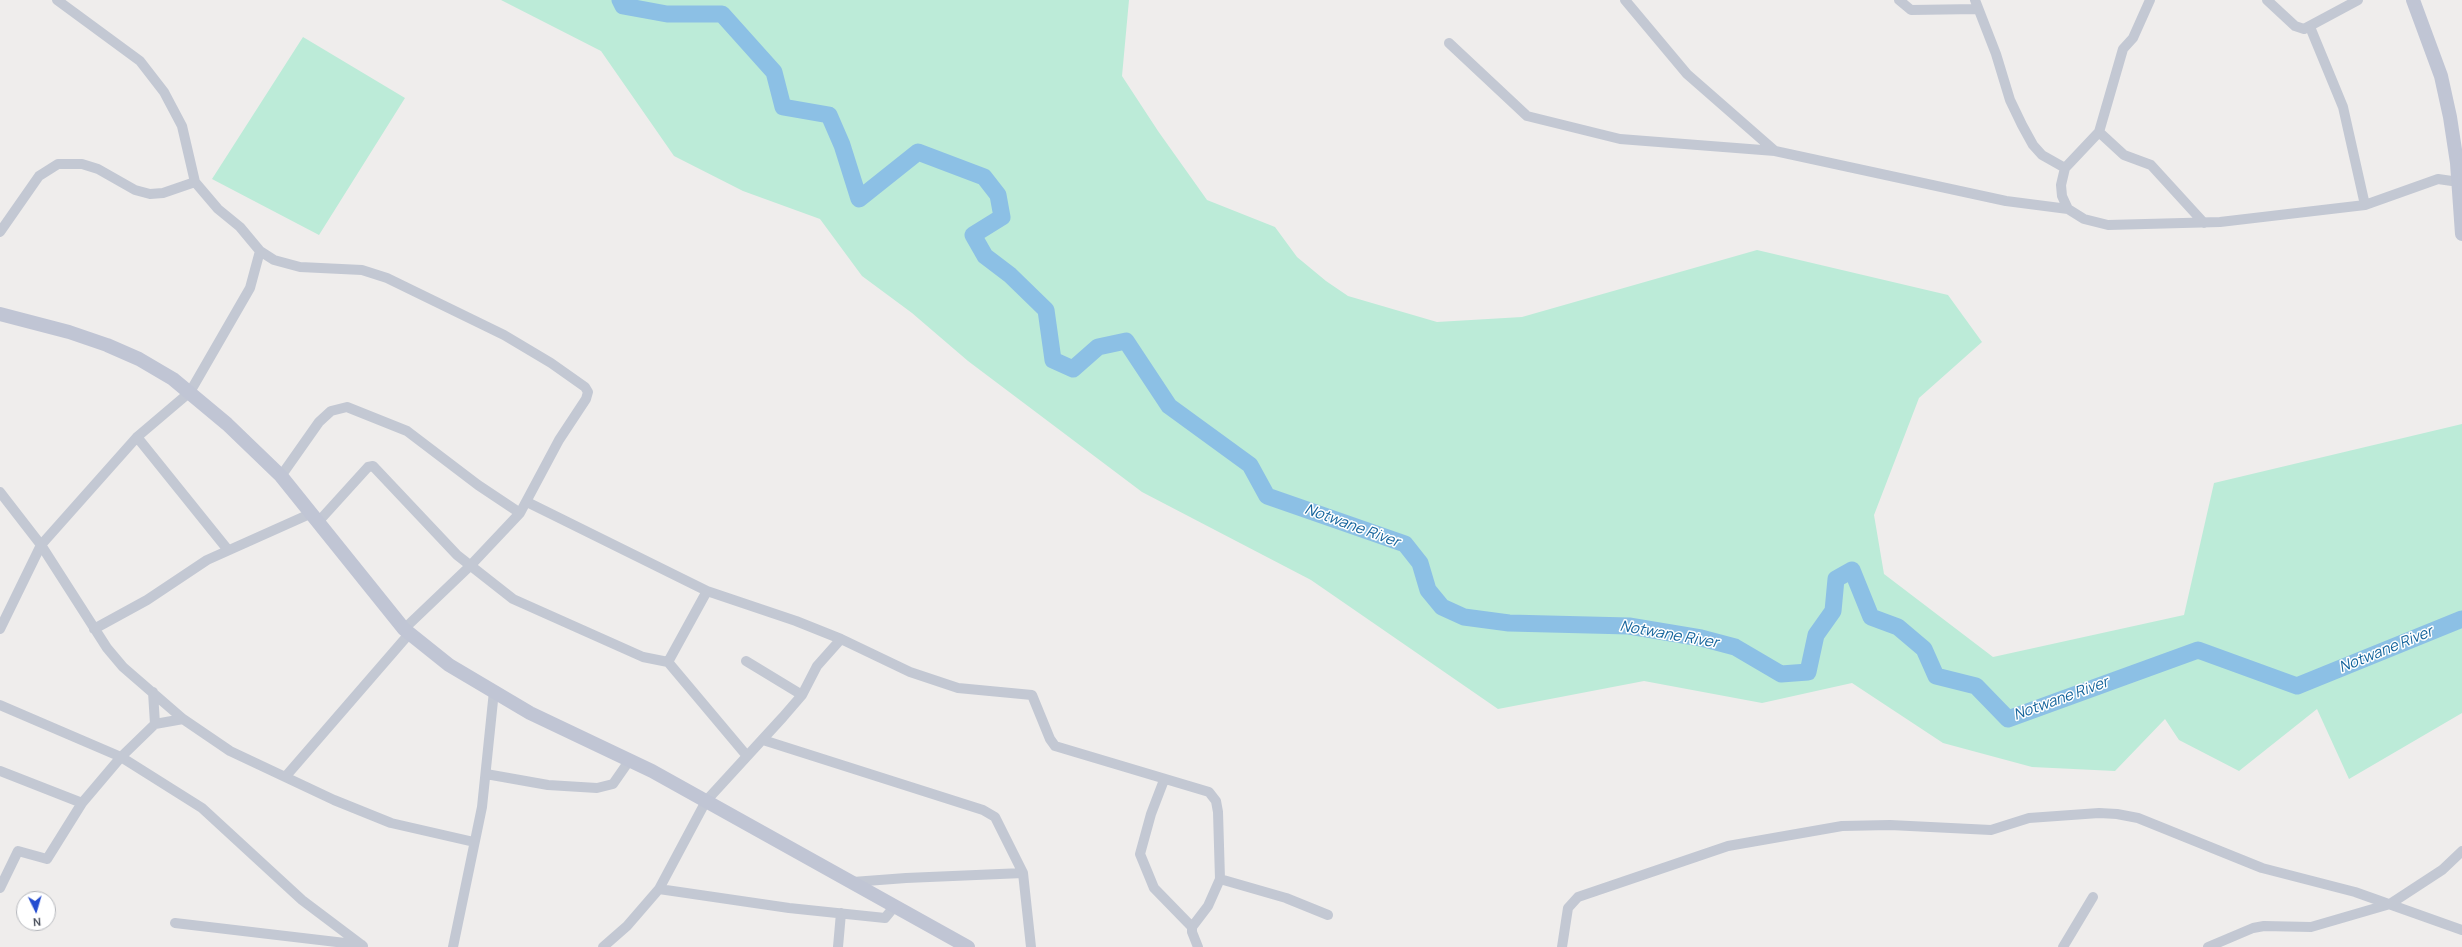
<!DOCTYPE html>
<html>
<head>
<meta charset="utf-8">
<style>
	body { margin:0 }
	#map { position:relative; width:2462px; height:947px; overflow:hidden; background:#efedec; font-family:Manrope,sans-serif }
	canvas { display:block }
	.north { position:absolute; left:16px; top:891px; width:40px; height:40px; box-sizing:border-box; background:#fff; border:1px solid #b5b7bc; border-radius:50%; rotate:175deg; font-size:11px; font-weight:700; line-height:16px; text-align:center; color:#464c58 }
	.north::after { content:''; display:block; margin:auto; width:14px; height:18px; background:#254dd0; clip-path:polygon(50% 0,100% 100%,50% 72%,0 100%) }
</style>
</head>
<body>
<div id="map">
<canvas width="2462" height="947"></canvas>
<div class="north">N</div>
</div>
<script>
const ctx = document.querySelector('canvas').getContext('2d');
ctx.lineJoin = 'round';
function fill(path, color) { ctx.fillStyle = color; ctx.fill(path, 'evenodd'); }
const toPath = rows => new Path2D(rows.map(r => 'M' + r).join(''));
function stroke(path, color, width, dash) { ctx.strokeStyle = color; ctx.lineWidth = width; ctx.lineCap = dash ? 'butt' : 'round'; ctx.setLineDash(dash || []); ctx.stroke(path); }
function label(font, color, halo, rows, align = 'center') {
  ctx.font = font + ' Manrope,sans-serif'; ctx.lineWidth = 3; ctx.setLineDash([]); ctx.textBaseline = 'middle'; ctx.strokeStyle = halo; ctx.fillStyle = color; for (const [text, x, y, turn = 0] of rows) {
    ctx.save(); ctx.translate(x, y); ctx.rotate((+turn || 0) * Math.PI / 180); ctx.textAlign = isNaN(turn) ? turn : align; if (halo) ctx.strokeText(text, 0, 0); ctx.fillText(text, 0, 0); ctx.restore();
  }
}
fill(toPath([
	[501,0,1129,0,1122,76,1158,131,1207,200,1275,227,1297,257,1326,281,1348,296,1437,322,1522,317,1757,250,1948,295,1982,342,1919,398,1874,515,1884,574,1993,657,2184,615,2214,483,2462,424,2462,713,2349,779,2317,709,2239,771,2179,740,2165,719,2115,771,2032,767,1943,743,1852,683,1762,703,1644,681,1498,709,1311,580,1142,492,968,361,912,313,862,276,820,219,743,191,674,156,601,51],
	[303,37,405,98,319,235,212,179]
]), '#bcebd8');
stroke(toPath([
	[620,0,623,6,667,14,722,14,774,72,783,107,829,115,842,145,859,199,918,152,984,177,998,195,1002,217,973,235,985,256,1010,275,1046,310,1053,360,1073,369,1098,347,1126,341,1169,406,1250,465,1267,496,1405,544,1420,563,1428,590,1442,607,1464,617,1509,623,1629,626,1701,638,1735,647,1781,674,1808,672,1816,635,1833,611,1836,579,1852,570,1871,617,1898,627,1924,649,1936,676,1976,686,2008,719,2198,650,2297,686,2462,619]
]), '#8cc0e5', 17);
stroke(toPath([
	[57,0,140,61,164,92,182,126,195,182,218,209,240,227,260,251,274,260,300,267,362,270,387,278,504,335,551,363,585,387,588,392,586,399,559,440,520,513,470,566,404,629],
	[1625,0,1687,74,1775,151,2006,201,2068,209,2084,219,2108,225,2220,222,2365,205,2438,179,2459,182],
	[1899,0,1911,10,1977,9],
	[1975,0,1996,54,2010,100,2022,125,2033,145,2042,155,2065,168],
	[2150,0,2133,38,2123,49,2099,132,2124,155,2151,165,2204,223],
	[2267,0,2295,26,2304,29,2358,0],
	[2310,27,2343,107,2365,205],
	[1449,43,1527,116,1620,139,1775,151],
	[2068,209,2062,196,2061,185,2065,168,2099,132],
	[0,232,39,176,58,164,82,164,98,169,135,190,150,194,163,193,195,182],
	[137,437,228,550],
	[281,476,319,422,331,411,347,407,407,431,478,485,520,513],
	[0,492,41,545,107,648,123,667,183,719,230,751,334,800,391,823,474,842],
	[527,502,707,591,796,621,841,639,910,672,958,688,1032,695,1050,739,1055,746,1209,792,1216,801,1218,812,1220,879,1208,906,1192,927,1192,932,1198,947],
	[319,521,368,467,373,466,457,555,513,599,643,657,668,662,747,756],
	[0,629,41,545,137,437,190,392,250,288,260,251],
	[94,629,147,600,207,560,312,513],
	[746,661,802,695],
	[668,662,707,591],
	[153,692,155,724],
	[0,705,121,757,202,808,302,900,363,946],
	[763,740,983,810,995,817,1023,873,1031,947],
	[0,771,82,803],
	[486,774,548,785,597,788,613,784,629,761],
	[286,776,409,634],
	[1164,780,1151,814,1140,854,1154,888,1192,927],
	[1220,879,1286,898,1328,915],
	[853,882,906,878,1023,873],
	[0,888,18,851,47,859,82,803,121,757,155,724,183,719],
	[659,889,789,908,885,918,894,907],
	[175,923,362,945],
	[453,947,482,807,494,691],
	[603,947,627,926,659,889,706,801,783,717,802,695,817,666,841,639],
	[838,947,841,913],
	[1562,947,1568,908,1578,897,1728,846,1842,826,1890,825,1991,830,2029,818,2099,813,2117,814,2138,818,2262,868,2355,892,2462,930],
	[2063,947,2093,897],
	[2208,947,2253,928,2264,926,2311,927,2390,904,2442,870,2462,851]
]), '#c3c8d3', 10);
stroke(toPath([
	[2413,0,2441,76,2450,117,2457,163,2462,234],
	[0,314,69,332,107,345,139,359,173,379,227,424,281,476,404,629,449,665,530,713,652,771,968,947]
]), '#c0c5d4', 14);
label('italic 15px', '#15649c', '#fff', [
	["Notwane River",1352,526,20],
	["Notwane River",1669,635,10],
	["Notwane River",2386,650,-22],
	["Notwane River",2061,699,-20]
]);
</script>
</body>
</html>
